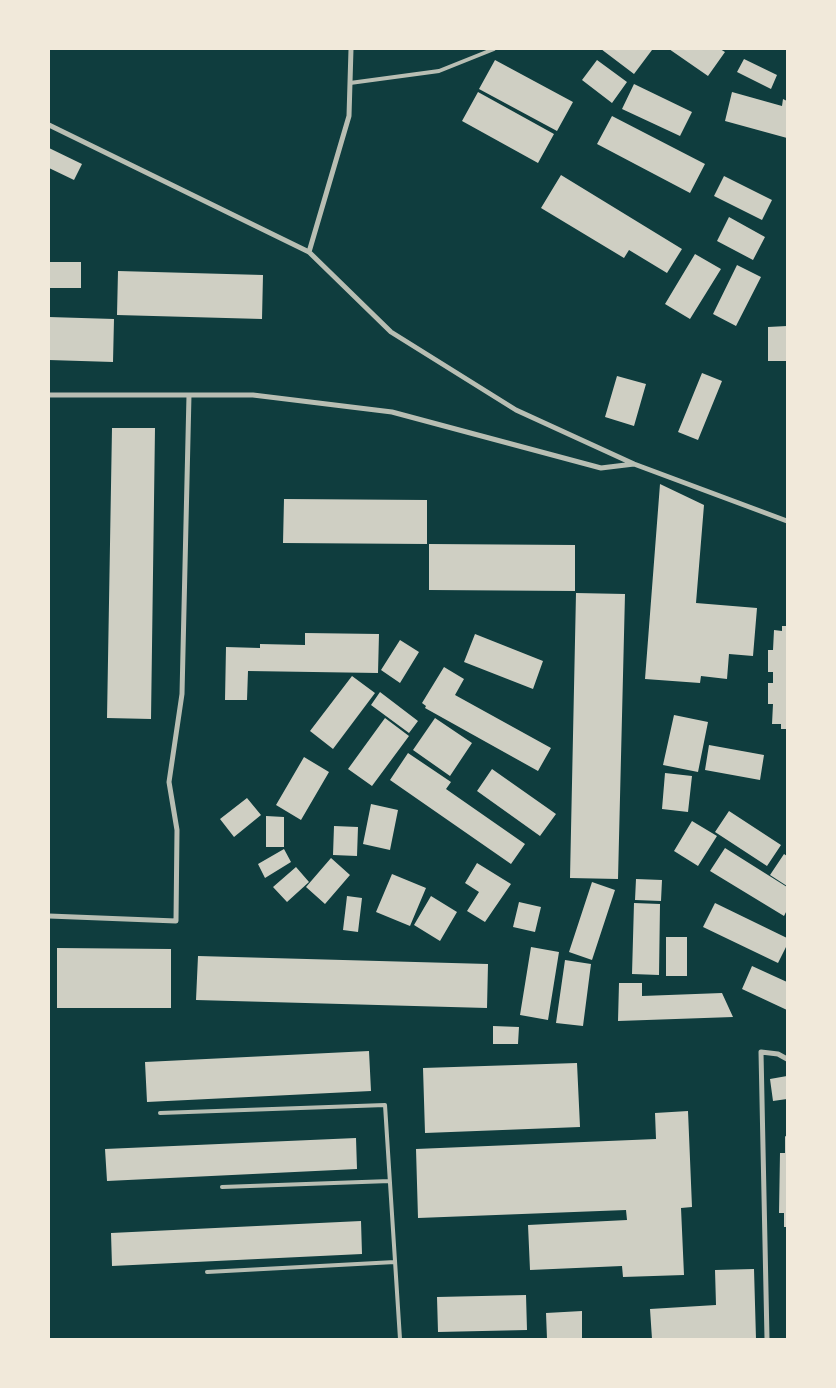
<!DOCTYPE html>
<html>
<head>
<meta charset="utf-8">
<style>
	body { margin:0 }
	#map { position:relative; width:836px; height:1388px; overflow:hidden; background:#0f3d3e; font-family:"Archivo Narrow",sans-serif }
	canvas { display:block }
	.frame { position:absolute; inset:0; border:50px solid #f1e9da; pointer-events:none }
</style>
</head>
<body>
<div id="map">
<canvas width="836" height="1388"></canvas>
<div class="frame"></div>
</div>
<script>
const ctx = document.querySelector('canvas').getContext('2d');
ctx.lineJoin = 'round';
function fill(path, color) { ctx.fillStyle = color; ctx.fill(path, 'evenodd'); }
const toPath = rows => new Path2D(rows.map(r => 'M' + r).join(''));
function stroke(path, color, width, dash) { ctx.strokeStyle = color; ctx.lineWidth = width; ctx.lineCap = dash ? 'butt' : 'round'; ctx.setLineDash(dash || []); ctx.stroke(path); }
fill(toPath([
	[601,49,651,49,652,50,634,74],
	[669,49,720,49,725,52,708,76],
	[744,59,777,75,771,89,737,72],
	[495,60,573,102,557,131,479,89],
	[597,60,627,82,612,103,582,80],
	[634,84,692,112,680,136,622,109],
	[478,92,554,134,538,163,462,121],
	[732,92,782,106,783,99,787,101,787,138,725,121],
	[612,116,705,164,690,193,597,144],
	[49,148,82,164,74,180,49,168],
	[561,175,682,249,667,273,629,250,624,258,541,208],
	[724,176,772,200,762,220,714,196],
	[729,217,765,237,753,260,717,241],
	[695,254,721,269,690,319,665,304],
	[49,262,81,262,81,288,49,288],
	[737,265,761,277,736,326,713,314],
	[118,271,263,275,262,319,117,315],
	[49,317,114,319,113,362,49,360],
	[787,326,787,361,768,361,768,327],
	[702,373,722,381,698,440,678,432],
	[617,376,646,384,634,426,605,417],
	[112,428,155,428,151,719,107,718],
	[660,484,704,505,696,603,757,608,753,656,729,654,727,679,701,676,700,683,645,679],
	[284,499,427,500,427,544,283,543],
	[429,544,575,545,575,591,429,590],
	[576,593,625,594,618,879,570,878],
	[782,626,787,626,787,729,781,729,781,724,772,724,773,704,768,704,768,683,773,683,773,672,768,672,768,650,773,650,774,630,782,631],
	[305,633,379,634,378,673,248,671,247,700,225,700,226,647,260,648,260,644,305,645],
	[475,634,543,661,533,689,464,662],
	[400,640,419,652,400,683,381,670],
	[444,667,464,679,455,695,551,748,538,771,425,708,426,706,422,703],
	[352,676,375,693,333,749,310,731],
	[380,692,418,721,409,733,371,705],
	[674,715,708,722,698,772,663,765],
	[385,718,409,736,372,786,348,769],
	[435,718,472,743,450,776,413,750],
	[709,745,764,755,760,780,705,770],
	[408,753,451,782,446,789,525,844,511,864,390,780],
	[304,757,329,772,301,820,276,805],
	[492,769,556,814,540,836,477,791],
	[665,773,692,776,688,812,662,809],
	[247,798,261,815,234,837,220,819],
	[371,804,398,810,390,850,363,844],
	[729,811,781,845,767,866,715,832],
	[266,816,284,817,284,847,266,847],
	[692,821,717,836,698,866,674,851],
	[334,826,358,827,357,856,333,855],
	[725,848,787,887,787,910,784,916,710,871],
	[284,849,291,862,265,878,258,864],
	[784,854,787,856,787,886,770,875],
	[331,858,350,875,325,904,306,887],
	[477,863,511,884,485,922,467,911,479,892,465,883],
	[296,867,309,882,287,902,273,887],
	[392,874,426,888,410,926,376,912],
	[636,879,662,880,661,901,635,900],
	[592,882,615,890,592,960,569,952],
	[347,896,362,898,358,932,343,930],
	[431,896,457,912,440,941,414,925],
	[519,902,541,907,535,932,513,927],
	[634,903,660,904,659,975,632,974],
	[715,903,787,938,787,945,778,963,703,927],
	[666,937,687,937,687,976,666,976],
	[531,947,559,952,548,1020,520,1015],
	[57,948,171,949,171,1008,57,1008],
	[198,956,488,964,487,1008,196,1000],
	[565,960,591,964,583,1026,556,1023],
	[752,966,787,982,787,1010,742,989],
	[619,983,642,983,642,996,722,993,733,1017,618,1021],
	[493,1026,519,1027,518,1044,493,1044],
	[369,1051,371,1091,147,1102,145,1062],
	[577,1063,580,1127,425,1133,423,1068],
	[787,1076,787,1099,773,1101,770,1079],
	[688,1111,692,1207,681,1208,684,1275,623,1277,622,1266,530,1270,528,1225,627,1220,626,1210,418,1218,416,1149,656,1139,655,1113],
	[785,1136,787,1137,787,1227,784,1227,784,1213,779,1213,780,1153,785,1153],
	[356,1138,357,1169,107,1181,105,1149],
	[361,1221,362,1254,112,1266,111,1233],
	[754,1269,756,1339,652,1339,650,1309,716,1305,715,1270],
	[526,1295,527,1330,438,1332,437,1297],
	[582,1311,582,1339,547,1339,546,1313]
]), '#cfcfc3');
stroke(toPath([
	[350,83,439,71,494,49],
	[160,1113,385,1105,400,1339],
	[222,1187,390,1181],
	[207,1272,395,1262]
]), '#b8beb3', 4);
stroke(toPath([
	[49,125,309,252,391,332,516,410,634,464,787,521],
	[309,252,349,116,351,49],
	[49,395,253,395,392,412,601,468,634,464],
	[49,916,176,921,177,830,169,782,182,694,189,395],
	[767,1339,761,1052,778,1054,787,1059]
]), '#b8beb3', 5);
</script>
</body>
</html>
